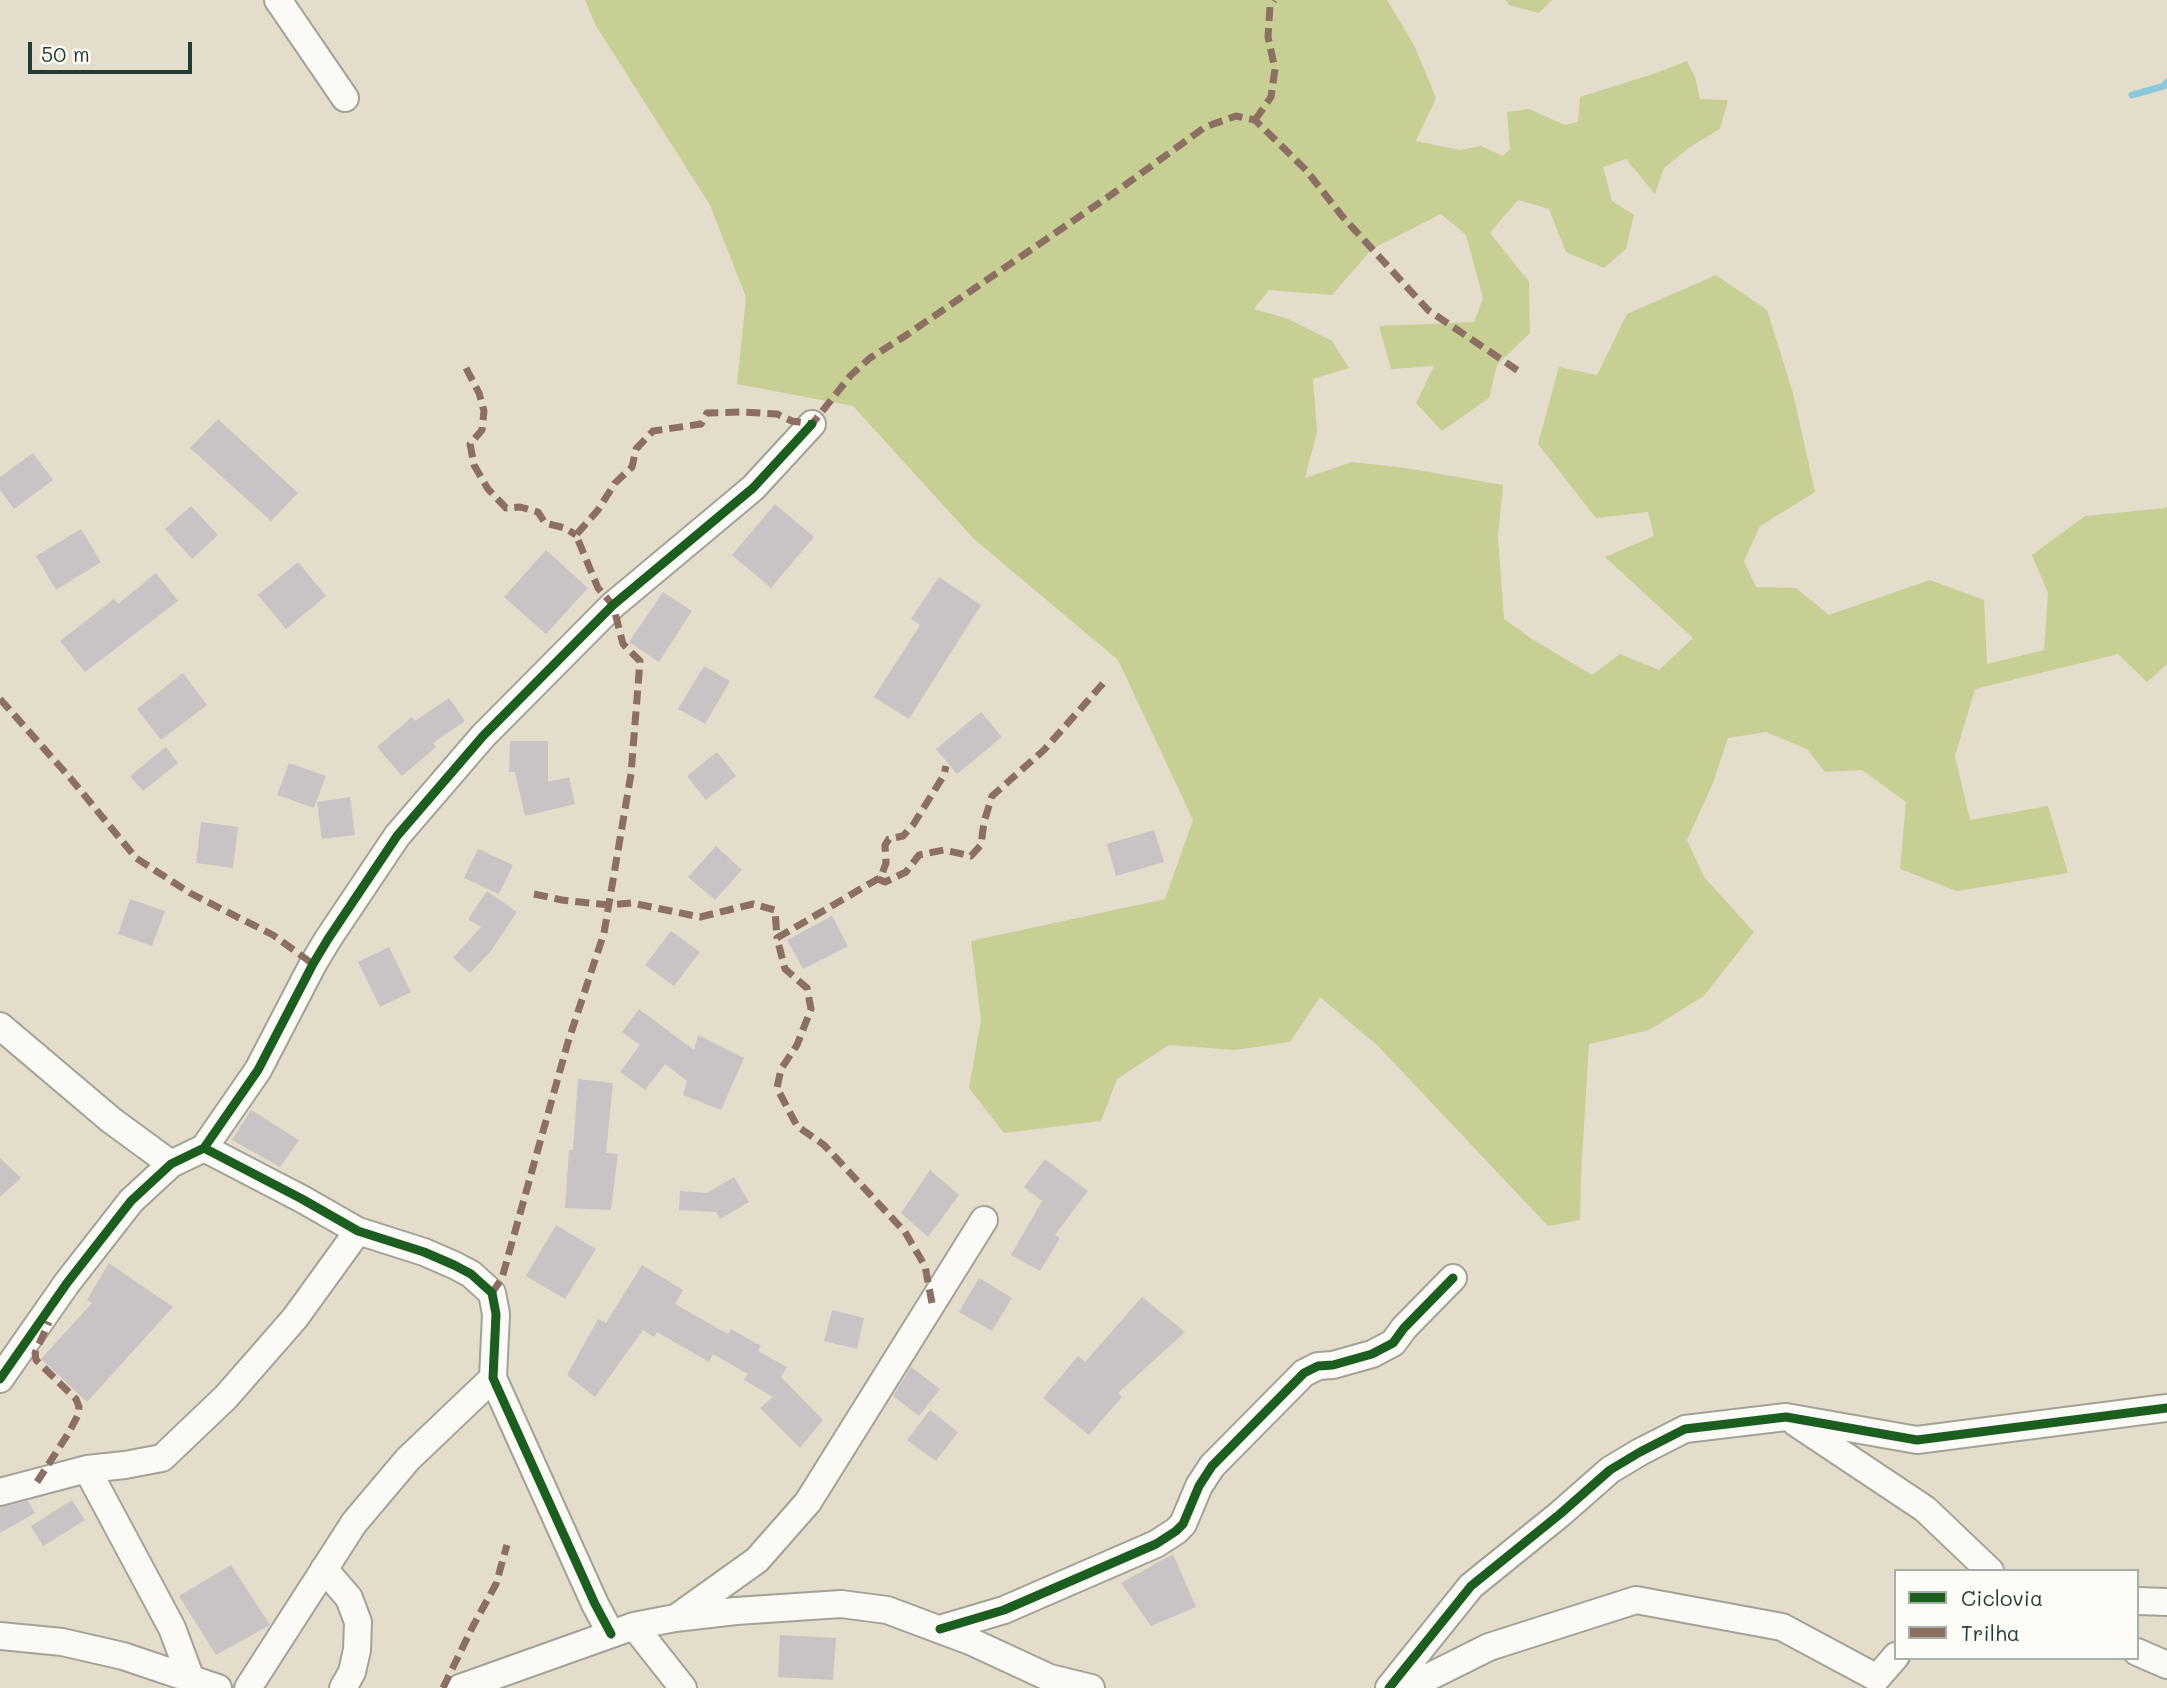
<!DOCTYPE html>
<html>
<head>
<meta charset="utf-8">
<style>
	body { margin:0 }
	#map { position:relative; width:2167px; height:1688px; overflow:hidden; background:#e4ddcc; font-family:Mali,sans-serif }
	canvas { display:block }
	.legend { position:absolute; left:1894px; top:1569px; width:245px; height:91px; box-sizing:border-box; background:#fdfcf7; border:2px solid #a4b0a9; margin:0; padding:9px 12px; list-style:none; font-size:21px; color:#1f3d34 }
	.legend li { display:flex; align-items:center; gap:14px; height:35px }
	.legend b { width:35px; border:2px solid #a4b0a9 }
	.scale { position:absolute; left:28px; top:42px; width:164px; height:32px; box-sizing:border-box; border:4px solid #1f3d34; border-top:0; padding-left:9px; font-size:21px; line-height:24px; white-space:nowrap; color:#1f3d34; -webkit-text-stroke:5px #fdfcf7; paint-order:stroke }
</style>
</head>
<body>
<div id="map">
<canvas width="2167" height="1688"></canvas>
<ul class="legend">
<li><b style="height:9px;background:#1b5e20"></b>Ciclovia</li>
<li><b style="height:9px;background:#8d6e63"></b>Trilha</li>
</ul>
<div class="scale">50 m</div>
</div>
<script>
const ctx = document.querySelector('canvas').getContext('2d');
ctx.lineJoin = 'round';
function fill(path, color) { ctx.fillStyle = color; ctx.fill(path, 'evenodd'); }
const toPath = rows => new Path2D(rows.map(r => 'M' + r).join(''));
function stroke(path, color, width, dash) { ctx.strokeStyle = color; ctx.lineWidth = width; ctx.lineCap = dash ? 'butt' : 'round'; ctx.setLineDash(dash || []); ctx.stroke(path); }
fill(toPath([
	[585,0,1387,0,1414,45,1436,98,1416,141,1460,150,1481,146,1503,156,1510,149,1507,112,1529,109,1565,125,1578,122,1580,97,1656,73,1687,61,1695,77,1700,99,1728,100,1720,129,1690,147,1664,168,1655,194,1626,159,1603,167,1612,201,1634,215,1626,249,1604,268,1566,252,1549,209,1518,200,1490,233,1529,282,1530,333,1497,365,1489,398,1442,431,1416,403,1434,366,1391,369,1379,326,1474,322,1483,298,1466,235,1441,214,1372,249,1332,295,1269,290,1254,309,1288,319,1332,341,1349,368,1313,379,1317,432,1305,478,1352,462,1406,468,1503,485,1498,537,1504,619,1532,639,1592,675,1620,654,1659,670,1693,638,1605,557,1654,536,1648,512,1596,518,1538,444,1559,367,1597,375,1627,314,1716,275,1767,310,1793,393,1815,492,1760,526,1744,561,1756,587,1796,588,1829,615,1930,580,1984,600,1987,664,2044,650,2048,593,2032,555,2085,516,2165,508,2167,506,2167,664,2147,682,2118,654,1975,689,1955,756,1970,820,2048,806,2068,873,1957,891,1900,869,1906,802,1862,770,1825,772,1807,749,1766,732,1728,738,1713,783,1687,840,1704,877,1754,932,1704,996,1649,1030,1589,1044,1581,1176,1580,1220,1548,1226,1378,1046,1320,997,1290,1042,1235,1050,1169,1045,1117,1079,1101,1121,1004,1133,969,1088,981,1020,971,941,1165,899,1193,820,1118,660,974,539,853,406,737,384,746,297,710,205,596,26],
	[1506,0,1552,0,1539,13,1509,5]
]), '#c7cf94');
stroke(toPath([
	[2132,95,2164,86,2167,82]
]), '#8ac8db', 7);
fill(toPath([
	[218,419,298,493,271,521,190,448],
	[33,453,53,480,14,509,0,490,0,477],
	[775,504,814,537,771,588,732,555],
	[191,506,218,535,192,559,165,529],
	[81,529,101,562,56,590,36,556],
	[546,550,588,588,546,634,504,597],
	[298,562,326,596,286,629,258,595],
	[156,573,178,601,85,672,60,641,114,599,118,604],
	[939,577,981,605,909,719,874,697,920,625,911,619],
	[663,592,692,611,659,662,629,642],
	[704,666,730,681,705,724,678,709],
	[183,673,207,705,161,740,137,709],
	[449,698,465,721,433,743,436,747,402,776,377,747,412,717,415,721],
	[981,712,1002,737,957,774,936,749],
	[510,741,548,741,548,782,569,777,575,804,525,816,515,772,509,772],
	[166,747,178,763,143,791,130,776],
	[717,752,736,776,706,800,687,776],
	[289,763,326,776,314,808,277,795],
	[350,797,355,835,322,839,317,802],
	[201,822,238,827,233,868,196,863],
	[1154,830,1164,862,1116,876,1107,844],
	[716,846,742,870,715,900,688,877],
	[478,849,513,865,499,894,464,878],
	[487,891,517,912,491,951,470,973,453,958,481,927,468,919],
	[130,899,165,911,152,946,118,934],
	[832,916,848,946,803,969,787,940],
	[671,931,700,952,674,986,645,965],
	[389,947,411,992,380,1007,358,962],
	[639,1009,694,1050,698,1035,744,1058,721,1110,683,1095,687,1081,665,1064,645,1090,620,1072,640,1045,622,1032],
	[578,1079,613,1083,606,1153,618,1154,611,1210,565,1208,569,1150,573,1150],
	[251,1110,299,1140,280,1167,232,1140],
	[0,1158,21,1178,0,1197],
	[1045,1159,1088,1191,1055,1235,1060,1238,1040,1271,1011,1255,1042,1201,1024,1187],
	[930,1170,959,1195,928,1237,901,1213],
	[734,1177,749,1202,720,1219,716,1212,679,1210,680,1191,707,1193],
	[556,1225,596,1249,565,1299,526,1276],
	[109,1263,173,1307,87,1402,41,1359,92,1303,87,1300],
	[642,1265,683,1290,675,1304,728,1334,731,1329,761,1346,758,1351,787,1367,781,1377,823,1420,800,1448,760,1408,773,1397,744,1380,748,1374,713,1354,709,1362,657,1332,654,1337,643,1330,595,1397,567,1375,598,1319,606,1323],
	[979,1278,1012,1298,992,1331,959,1312],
	[1142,1297,1185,1332,1118,1393,1122,1397,1089,1435,1043,1398,1078,1356,1085,1362],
	[832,1310,864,1318,857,1349,824,1341],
	[911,1367,940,1389,919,1416,893,1396],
	[930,1410,958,1432,936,1461,907,1440],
	[72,1500,85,1520,43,1546,31,1526],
	[28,1501,35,1513,0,1533,0,1507],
	[1173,1554,1196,1607,1151,1626,1121,1583],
	[231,1565,270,1625,216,1655,179,1596],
	[780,1635,836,1638,833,1680,778,1677]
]), '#cac3c5');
const minor = toPath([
	[278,0,345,98],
	[0,1026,111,1120,171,1164],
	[204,1148,302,1199,358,1231,424,1252,454,1265,471,1274,492,1293,496,1314,493,1378,595,1604,611,1634],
	[0,1379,67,1283,131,1201,171,1164,204,1148,258,1070,313,964,328,939,397,836,483,736,613,605,753,488,812,424],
	[1796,1423,1925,1509,1990,1571],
	[87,1469,172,1628,191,1679],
	[0,1492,87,1469,125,1465,162,1458,226,1397,295,1318,358,1231],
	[324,1569,349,1598,358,1622,357,1650,352,1672,343,1688],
	[2137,1601,2167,1602],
	[680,1615,757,1560,808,1502,984,1220],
	[634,1626,683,1688],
	[940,1629,1004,1610,1156,1544,1176,1531,1183,1524,1199,1486,1212,1466,1304,1373,1318,1366,1333,1365,1372,1354,1393,1343,1404,1328,1453,1278],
	[0,1636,62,1642,123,1656,218,1688],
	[2137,1652,2167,1665],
	[248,1688,354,1523,408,1459,493,1378],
	[460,1688,634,1626,675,1618,736,1611,841,1604,887,1610,970,1641,1050,1678,1091,1688],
	[1389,1688,1471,1586,1560,1514,1610,1470,1640,1452,1685,1429,1786,1417,1917,1440,2167,1408],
	[1407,1688,1489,1647,1636,1600,1782,1627,1877,1678,1896,1656]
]);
stroke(minor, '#a2a297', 30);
stroke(minor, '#fbfaf7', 26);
stroke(toPath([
	[1255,120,1271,97,1275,69,1268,37,1270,6,1274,0],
	[466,368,479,393,484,411,482,430,470,444,474,465,488,489,506,508,520,507,538,512,545,523,565,528,576,535],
	[0,699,72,780,136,858,190,893,273,935,313,964],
	[878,879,885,882,906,872,919,855,944,850,971,856,981,845,984,822,992,796,1044,750,1107,679],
	[534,894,562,900,609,905,632,903,700,917,753,904,775,910,777,938],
	[492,1293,502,1278,568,1042,604,933,631,774,640,661,623,644,613,605,598,588,576,535,598,510,615,483,632,467,636,449,653,431,701,424,707,413,743,412,777,414,792,421,812,424,851,375,870,358,905,336,1121,188,1205,127,1236,116,1255,120,1306,170,1342,216,1428,310,1520,372],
	[932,1303,925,1266,905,1232,824,1145,797,1126,777,1088,781,1069,797,1045,811,1009,807,988,785,969,777,938,881,877,886,863,885,845,889,839,903,836,913,825,944,775,946,766],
	[37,1482,68,1434,78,1415,79,1407,76,1399,36,1360,35,1353,49,1322],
	[443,1688,473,1626,496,1584,507,1545]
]), '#8d6e63', 7, [14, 7]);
stroke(toPath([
	[204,1148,302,1199,358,1231,424,1252,454,1265,471,1274,492,1293,496,1314,493,1378,595,1604,611,1634],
	[0,1379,67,1283,131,1201,171,1164,204,1148,258,1070,313,964,328,939,397,836,483,736,613,605,753,488,812,424],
	[940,1629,1004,1610,1156,1544,1176,1531,1183,1524,1199,1486,1212,1466,1304,1373,1318,1366,1333,1365,1372,1354,1393,1343,1404,1328,1453,1278],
	[1389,1688,1471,1586,1560,1514,1610,1470,1640,1452,1685,1429,1786,1417,1917,1440,2167,1408]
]), '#1b5e20', 9);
</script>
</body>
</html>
